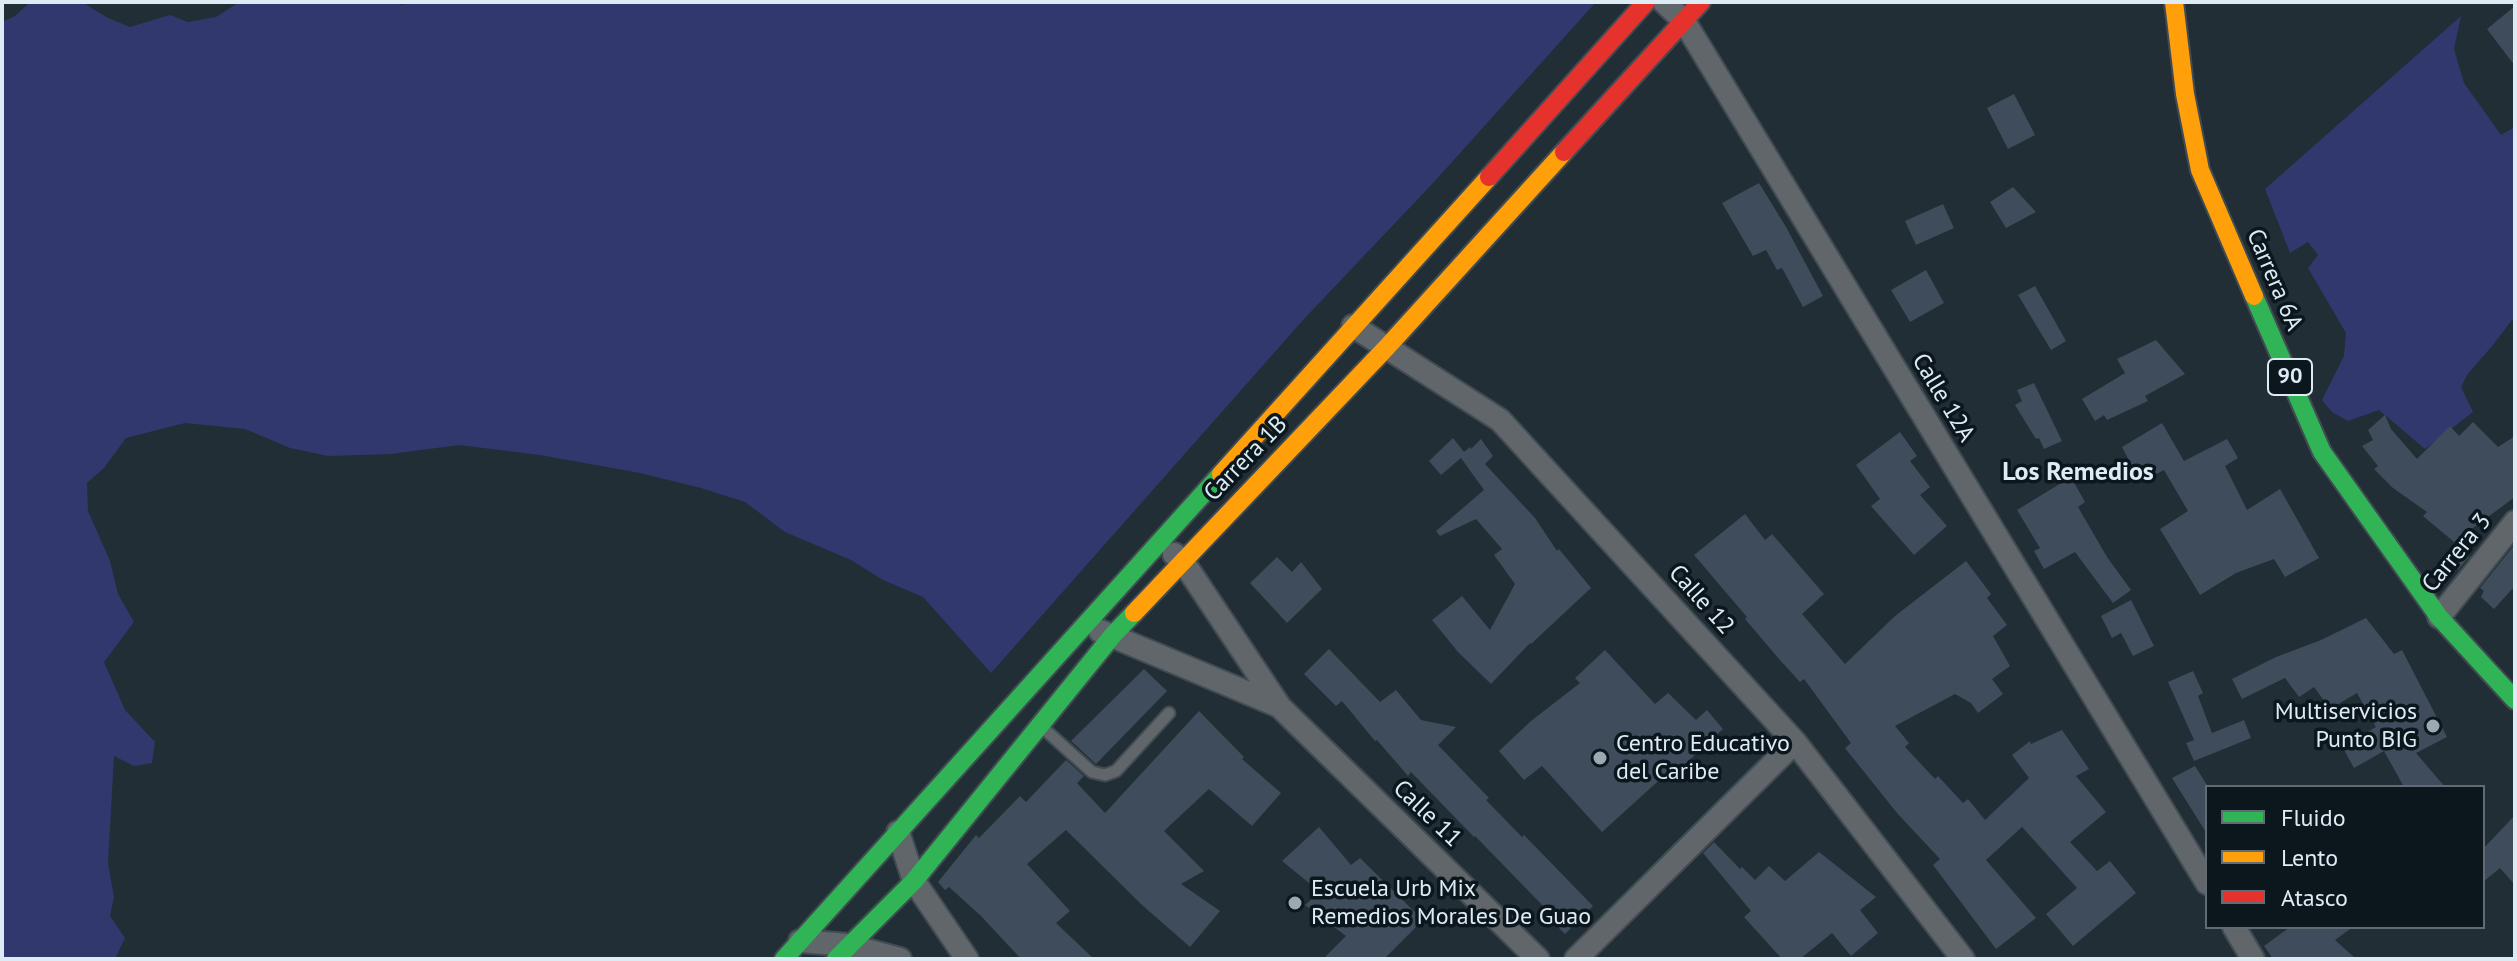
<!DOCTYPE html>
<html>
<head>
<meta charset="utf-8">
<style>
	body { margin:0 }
	#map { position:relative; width:2517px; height:961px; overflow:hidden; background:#212e36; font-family:"PT Sans",sans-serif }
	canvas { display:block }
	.frame { position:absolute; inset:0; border:4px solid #ddebf5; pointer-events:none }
	.legend { position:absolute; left:2205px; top:785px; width:280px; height:144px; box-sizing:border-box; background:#0c161d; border:2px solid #606b73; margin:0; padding:10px 14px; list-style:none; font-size:24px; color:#ddebf5 }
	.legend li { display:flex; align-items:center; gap:16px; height:40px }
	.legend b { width:40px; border:2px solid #606b73 }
</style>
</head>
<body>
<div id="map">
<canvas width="2517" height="961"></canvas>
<div class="frame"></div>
<ul class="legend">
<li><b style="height:10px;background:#30b455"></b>Fluido</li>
<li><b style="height:10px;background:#ff9f0a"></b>Lento</li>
<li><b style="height:10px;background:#e5322d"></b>Atasco</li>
</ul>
</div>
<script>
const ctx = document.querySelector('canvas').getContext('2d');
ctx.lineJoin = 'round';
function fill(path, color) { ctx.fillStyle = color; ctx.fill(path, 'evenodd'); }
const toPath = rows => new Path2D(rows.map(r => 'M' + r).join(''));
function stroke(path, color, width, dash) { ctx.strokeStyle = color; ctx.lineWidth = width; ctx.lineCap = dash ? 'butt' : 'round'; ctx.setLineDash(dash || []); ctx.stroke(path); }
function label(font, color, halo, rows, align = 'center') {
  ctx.font = font + ' "PT Sans",sans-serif'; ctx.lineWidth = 7; ctx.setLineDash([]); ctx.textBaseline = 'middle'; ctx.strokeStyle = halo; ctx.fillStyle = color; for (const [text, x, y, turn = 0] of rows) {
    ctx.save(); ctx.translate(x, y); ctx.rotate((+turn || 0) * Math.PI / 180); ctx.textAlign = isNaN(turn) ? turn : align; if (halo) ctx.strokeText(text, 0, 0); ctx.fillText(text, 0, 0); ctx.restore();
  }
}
fill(toPath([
	[30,2,82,2,108,18,130,27,170,15,188,22,216,17,236,4,260,2,393,2,402,5,413,2,1596,2,1434,182,1304,319,991,673,923,597,883,580,851,560,785,532,745,502,701,488,640,473,540,455,459,445,391,454,328,456,290,448,245,429,185,423,126,438,104,468,87,483,88,511,110,561,118,594,134,622,104,662,125,710,155,742,152,763,134,766,114,756,108,863,114,897,110,916,125,938,115,959,2,959,2,22,15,16],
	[2461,16,2454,49,2464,83,2501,135,2515,127,2515,321,2512,320,2493,345,2467,375,2461,387,2473,412,2425,449,2379,410,2348,421,2332,412,2322,400,2344,356,2346,333,2308,268,2318,255,2308,242,2290,253,2265,189]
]), '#31386d');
fill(toPath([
	[2515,6,2515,66,2487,29],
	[2014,94,2035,135,2008,149,1987,108],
	[1759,183,1786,227,1823,296,1803,307,1782,268,1777,270,1766,250,1753,256,1722,203],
	[2013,187,2036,212,2006,228,1990,202],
	[1943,204,1954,228,1916,245,1905,221],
	[1926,270,1944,303,1910,322,1891,290],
	[2035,286,2066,341,2051,350,2018,295],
	[2156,340,2185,374,2145,396,2148,401,2107,420,2104,415,2095,421,2082,399,2125,373,2117,359],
	[2034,383,2062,441,2044,449,2039,438,2036,439,2015,405,2022,401,2017,390],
	[2385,415,2391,429,2417,459,2450,426,2459,436,2473,422,2498,447,2515,436,2515,497,2454,542,2423,516,2427,512,2393,488,2374,469,2378,466,2362,446,2373,440,2368,430],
	[2162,423,2184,461,2227,439,2238,458,2225,466,2247,510,2280,489,2319,558,2285,577,2274,559,2236,573,2200,595,2160,529,2188,511,2164,470,2145,480,2137,468,2134,470,2122,447],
	[1900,432,1917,456,1910,461,1930,487,1920,495,1947,526,1914,555,1871,506,1880,499,1856,465],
	[1453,438,1464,452,1470,447,1471,449,1481,439,1493,456,1485,464,1535,518,1557,551,1559,549,1591,588,1531,644,1530,643,1491,684,1458,652,1432,620,1462,596,1490,630,1515,584,1494,555,1502,549,1476,519,1440,536,1436,531,1484,490,1461,458,1441,475,1429,461],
	[2071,477,2085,502,2078,507,2107,557,2131,590,2113,603,2075,552,2044,569,2034,551,2040,548,2017,510],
	[1745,514,1765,540,1772,534,1824,594,1802,614,1845,664,1895,616,1966,561,1991,594,1987,598,2007,625,1993,636,2010,666,1992,679,2003,694,1978,713,1971,703,1955,694,1895,726,1909,743,1905,747,1935,779,1938,776,1963,803,1968,799,1985,820,2029,778,2012,755,2030,741,2031,744,2062,730,2089,769,2076,776,2106,812,2070,842,2097,871,2110,861,2136,893,2073,946,2046,914,2077,888,2022,827,1986,860,2036,918,1996,949,1933,865,1940,859,1897,813,1845,748,1851,743,1804,679,1800,682,1779,659,1745,619,1747,617,1694,555],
	[2515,544,2515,586,2494,609,2481,597,2484,591,2480,588],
	[2454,548,2469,557,2458,570,2446,560],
	[1277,557,1292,572,1301,562,1322,589,1287,623,1250,583],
	[2131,600,2154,646,2133,656,2121,633,2112,638,2101,616],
	[2366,618,2394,654,2402,650,2447,737,2416,753,2445,787,2404,787,2384,751,2354,768,2342,746,2376,727,2357,693,2330,709,2314,687,2299,697,2285,678,2242,699,2232,679,2276,657,2321,640],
	[1329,649,1380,702,1396,690,1421,720,1456,727,1438,745,1489,798,1486,800,1522,837,1524,835,1593,906,1565,934,1543,912,1546,909,1475,836,1474,837,1411,772,1408,776,1377,740,1375,741,1342,701,1336,706,1304,674],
	[1605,650,1655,704,1668,693,1696,720,1707,710,1723,729,1670,778,1666,774,1602,832,1542,766,1524,780,1499,751,1531,721,1580,683,1575,678],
	[1144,669,1167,691,1096,764,1071,741],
	[2193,671,2203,693,2198,696,2212,733,2244,720,2251,738,2194,761,2186,743,2194,740,2168,682],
	[1199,711,1244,757,1242,759,1281,793,1252,826,1209,789,1164,831,1204,871,1181,884,1220,911,1190,947,1142,905,1066,830,1027,864,1070,911,1056,923,1094,959,1021,959,981,916,949,887,945,890,938,882,976,835,979,838,1020,796,1026,802,1066,760,1084,776,1077,783,1105,813],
	[2195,766,2207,785,2207,834,2172,778],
	[2515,815,2515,885,2500,868,2483,882,2483,849],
	[1319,827,1351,865,1360,858,1423,920,1384,959,1323,959,1346,936,1305,905,1320,892,1282,861],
	[1714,842,1740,869,1742,867,1755,880,1769,866,1785,881,1819,852,1876,897,1860,910,1878,933,1851,956,1832,933,1800,959,1782,959,1744,917,1751,911,1703,853],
	[2290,927,2353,927,2335,940,2356,959,2273,959,2264,946]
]), '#3f4c5b');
const lane = toPath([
	[1042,727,1092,772,1105,775,1116,771,1169,713]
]);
const street = toPath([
	[1664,2,1684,21,2207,883],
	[1353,326,1500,420,1795,742,1963,959],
	[1174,554,1182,560,1280,707,1538,959],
	[2439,617,2515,522],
	[1100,631,1279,706],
	[898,832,914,881,967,959],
	[2234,927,2253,959],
	[800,941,848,945,900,959],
	[1576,959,1795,742]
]);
const fast = toPath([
	[2254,296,2322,452,2439,617,2515,700],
	[784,959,1221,474],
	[836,959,914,881,1113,635,1134,613]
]);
const slow = toPath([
	[2174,2,2185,94,2200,170,2254,296],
	[1221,474,1489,177],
	[1134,613,1387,347,1564,152]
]);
const jam = toPath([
	[1564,152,1701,2],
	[1489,177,1646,2]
]);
stroke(lane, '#414b53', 15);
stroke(street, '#414b53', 26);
stroke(fast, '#414b53', 22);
stroke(slow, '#414b53', 22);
stroke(jam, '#414b53', 22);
stroke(lane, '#606669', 11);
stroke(street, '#606669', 22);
stroke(fast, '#30b455', 18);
stroke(slow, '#ff9f0a', 18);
stroke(jam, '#e5322d', 18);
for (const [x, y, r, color] of [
	[2433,726,8,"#9ba9b2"],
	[1600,758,8,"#9ba9b2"],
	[1295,903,8,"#9ba9b2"]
]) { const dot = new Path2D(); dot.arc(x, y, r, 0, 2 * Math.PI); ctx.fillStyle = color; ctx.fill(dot); stroke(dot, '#0c161d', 3); }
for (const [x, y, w] of [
	[2290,377,44]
]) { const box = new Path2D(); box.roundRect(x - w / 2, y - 18, w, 36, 6); ctx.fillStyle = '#0c161d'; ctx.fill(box); stroke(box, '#ddebf5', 2); }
label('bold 22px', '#ddebf5', null, [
	["90",2290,377]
]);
label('24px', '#ddebf5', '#0c161d', [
	["Carrera 6A",2274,280,67],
	["Calle 12A",1943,398,59],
	["Carrera 1B",1246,459,-46],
	["Carrera 3",2457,553,-51],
	["Calle 12",1701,600,48],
	["Calle 11",1427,814,44]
]);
label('24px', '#ddebf5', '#0c161d', [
	["Multiservicios",2417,712,"right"],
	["Punto BIG",2417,740,"right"],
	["Centro Educativo",1616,744],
	["del Caribe",1616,772],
	["Escuela Urb Mix",1311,889],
	["Remedios Morales De Guao",1311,917]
], 'left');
label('bold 26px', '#ddebf5', '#0c161d', [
	["Los Remedios",2078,473]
]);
</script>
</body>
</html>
